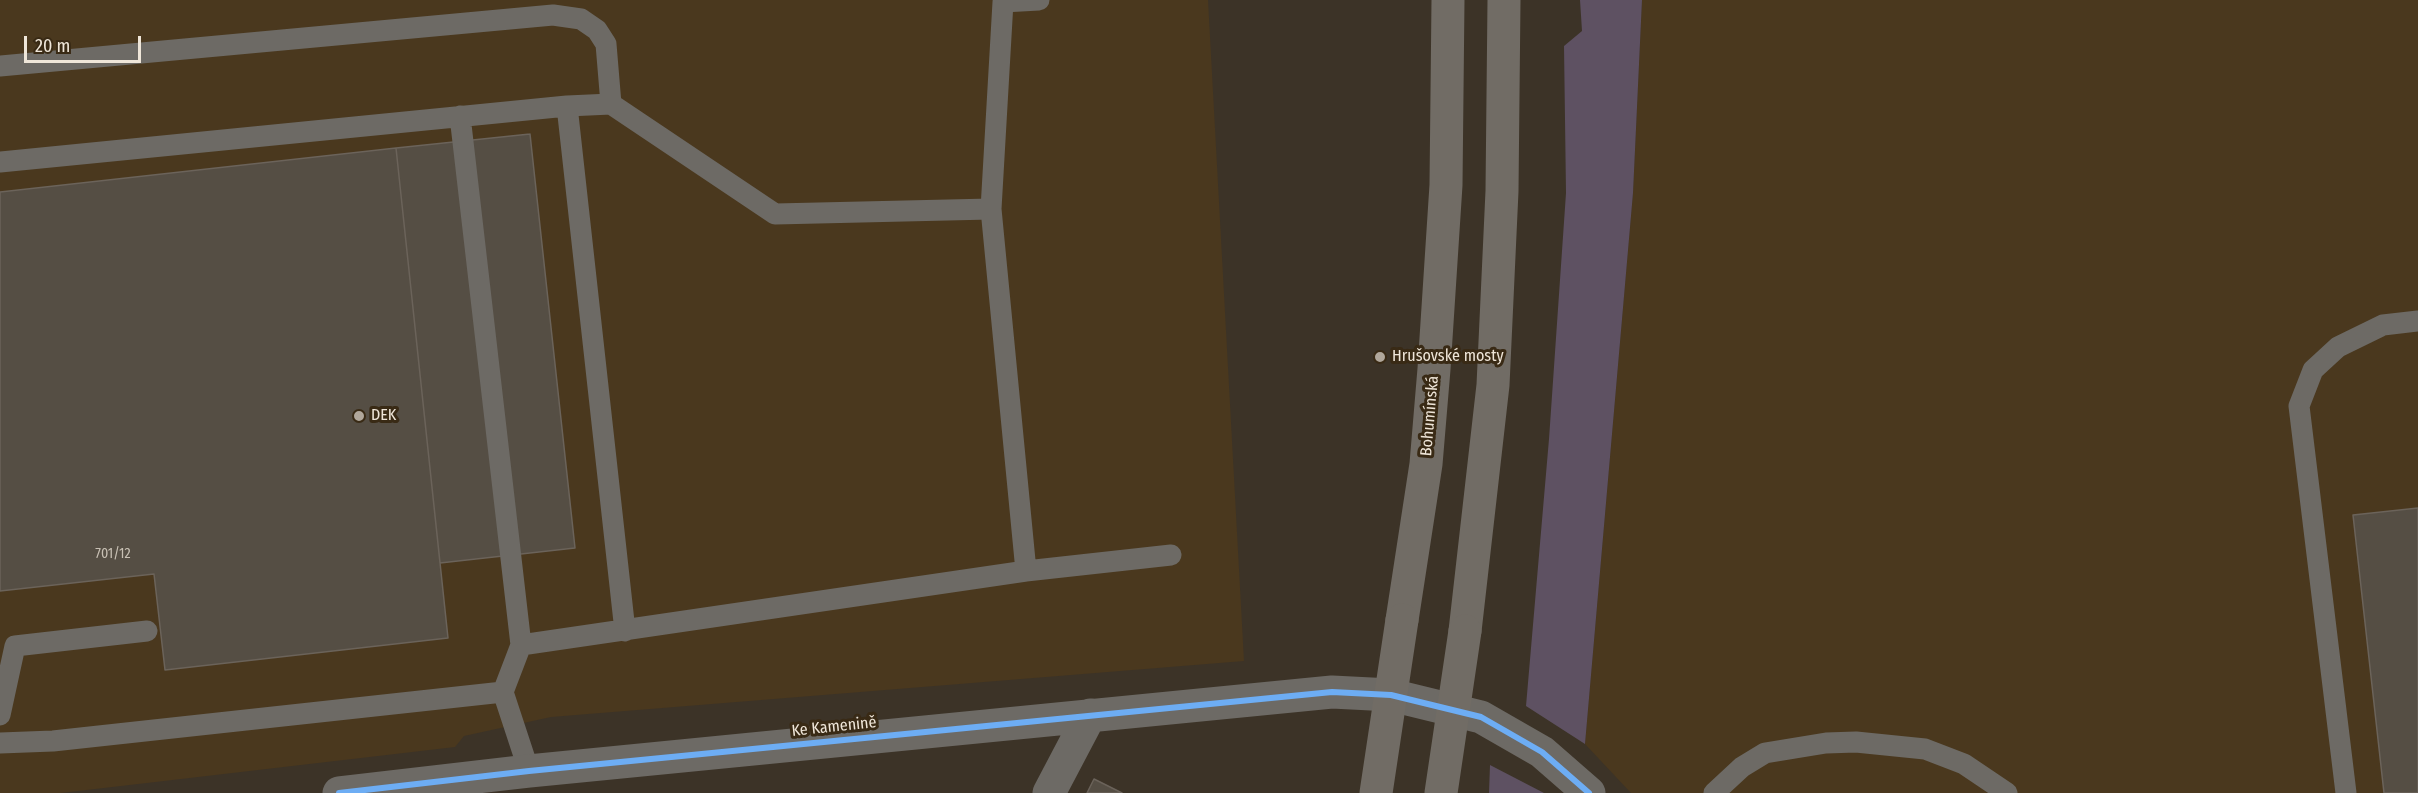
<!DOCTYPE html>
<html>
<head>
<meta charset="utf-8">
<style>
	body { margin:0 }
	#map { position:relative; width:2418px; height:793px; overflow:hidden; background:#3c3327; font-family:"Fira Sans Condensed",sans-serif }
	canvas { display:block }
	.scale { position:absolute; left:24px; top:36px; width:117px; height:27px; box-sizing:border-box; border:3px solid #efe6d9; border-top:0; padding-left:8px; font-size:18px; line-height:21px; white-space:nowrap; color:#efe6d9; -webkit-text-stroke:4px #392a15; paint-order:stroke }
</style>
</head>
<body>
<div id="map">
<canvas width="2418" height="793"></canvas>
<div class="scale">20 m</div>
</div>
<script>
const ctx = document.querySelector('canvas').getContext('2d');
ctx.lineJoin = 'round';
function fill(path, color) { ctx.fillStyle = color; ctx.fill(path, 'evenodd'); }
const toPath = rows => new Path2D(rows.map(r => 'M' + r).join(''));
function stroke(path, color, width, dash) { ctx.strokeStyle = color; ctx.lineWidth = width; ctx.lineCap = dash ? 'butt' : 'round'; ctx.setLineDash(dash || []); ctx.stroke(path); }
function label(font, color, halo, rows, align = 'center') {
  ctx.font = font + ' "Fira Sans Condensed",sans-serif'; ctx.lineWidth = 6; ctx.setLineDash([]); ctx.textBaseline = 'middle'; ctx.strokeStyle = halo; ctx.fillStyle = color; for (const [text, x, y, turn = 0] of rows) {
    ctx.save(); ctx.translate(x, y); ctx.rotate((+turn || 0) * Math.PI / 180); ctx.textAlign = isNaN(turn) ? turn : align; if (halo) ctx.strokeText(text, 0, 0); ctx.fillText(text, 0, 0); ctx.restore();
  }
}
fill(toPath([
	[0,0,1208,0,1244,661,551,717,464,736,455,747,61,793,0,793],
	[1642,0,2418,0,2418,793,1631,793,1585,744,1633,193]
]), '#4a381e');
fill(toPath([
	[1580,0,1642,0,1633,193,1585,744,1526,706,1549,439,1566,193,1564,46,1582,31],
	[1490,765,1544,793,1489,793]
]), '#5e5162');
const building = toPath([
	[530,134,575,548,440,563,396,148,530,134],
	[396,148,448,638,165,670,154,574,0,591,0,192,396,148],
	[2418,508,2418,793,2384,793,2353,515,2418,508],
	[1094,779,1122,793,1087,793,1094,779]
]);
fill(building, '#554e44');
stroke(building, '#6b635a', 1.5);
stroke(toPath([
	[0,66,553,15,581,19,597,30,606,44,611,104],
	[567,106,611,104,775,214,991,209,1026,571],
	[460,116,521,645],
	[0,162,567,106,625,631],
	[991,209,1003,2,1039,0],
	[0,715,15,646,147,631],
	[0,743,53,741,503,692],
	[529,771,503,692,521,645,1026,571,1171,555],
	[1714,793,1742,767,1765,753,1826,743,1856,742,1925,749,1964,764,2007,793],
	[2346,793,2299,406,2313,370,2338,347,2383,325,2418,321]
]), '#6d6a65', 21);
stroke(toPath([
	[339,793,529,771,1332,692,1391,695,1481,717,1542,752,1589,793],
	[1049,793,1090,715]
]), '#6d6a65', 33);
stroke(toPath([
	[1402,620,1426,464,1434,369,1446,185,1448,0],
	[1465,631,1493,385,1502,191,1504,0]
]), '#716c65', 33);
stroke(toPath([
	[1376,793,1402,620],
	[1441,793,1465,631]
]), '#716c65', 33);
stroke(toPath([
	[339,793,529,771,1332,692,1391,695,1481,717,1542,752,1589,793]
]), '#6dadf4', 6);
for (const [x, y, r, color] of [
	[1380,357,6,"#b0a79b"],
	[359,416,6,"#b0a79b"]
]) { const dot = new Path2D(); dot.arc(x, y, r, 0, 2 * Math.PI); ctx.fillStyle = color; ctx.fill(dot); stroke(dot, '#392a15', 2); }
label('14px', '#c8c0b4', null, [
	["701/12",113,554]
]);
label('16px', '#efe6d9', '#392a15', [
	["Hrušovské mosty",1392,357],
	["DEK",371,416]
], 'left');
label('16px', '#efe6d9', '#392a15', [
	["Bohumínská",1430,416,-85],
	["Ke Kamenině",834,727,-6]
]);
</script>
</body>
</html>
